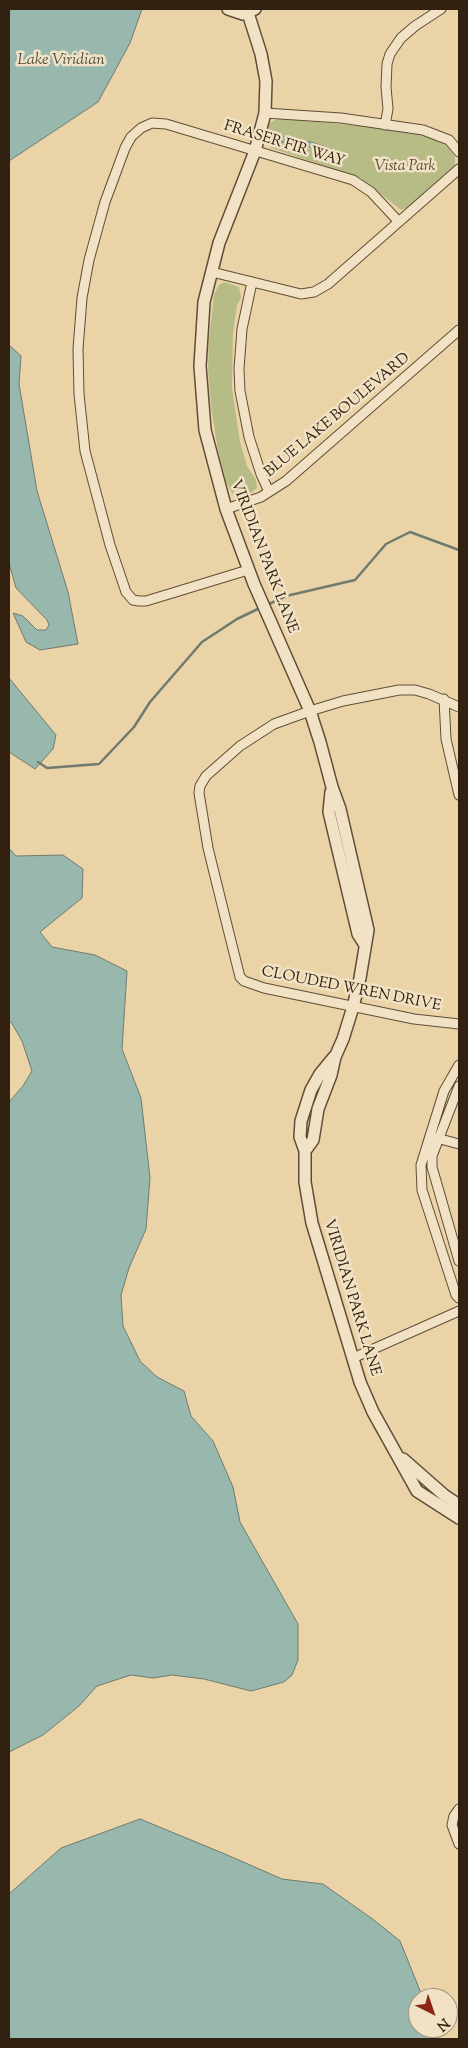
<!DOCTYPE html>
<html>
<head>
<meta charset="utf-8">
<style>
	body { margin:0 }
	#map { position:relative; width:468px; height:2048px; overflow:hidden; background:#ead3a6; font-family:"Sorts Mill Goudy",serif }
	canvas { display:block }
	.frame { position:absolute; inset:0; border:10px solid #322010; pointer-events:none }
	.north { position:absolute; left:408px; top:1988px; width:50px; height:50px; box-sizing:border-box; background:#f1e2c5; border:1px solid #a5947d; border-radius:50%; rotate:139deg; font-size:14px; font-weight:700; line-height:20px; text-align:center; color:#322010 }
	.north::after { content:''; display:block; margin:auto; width:18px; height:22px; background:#8f2418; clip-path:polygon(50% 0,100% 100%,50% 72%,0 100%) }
</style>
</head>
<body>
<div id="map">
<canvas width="468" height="2048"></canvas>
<div class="frame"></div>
<div class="north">N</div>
</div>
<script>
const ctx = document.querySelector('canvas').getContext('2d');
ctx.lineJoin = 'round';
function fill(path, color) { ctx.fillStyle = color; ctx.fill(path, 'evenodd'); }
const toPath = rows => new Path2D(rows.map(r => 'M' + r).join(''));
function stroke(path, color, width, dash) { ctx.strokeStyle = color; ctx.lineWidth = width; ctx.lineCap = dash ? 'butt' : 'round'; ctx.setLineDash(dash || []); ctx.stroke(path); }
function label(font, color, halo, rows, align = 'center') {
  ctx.font = font + ' "Sorts Mill Goudy",serif'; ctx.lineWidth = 5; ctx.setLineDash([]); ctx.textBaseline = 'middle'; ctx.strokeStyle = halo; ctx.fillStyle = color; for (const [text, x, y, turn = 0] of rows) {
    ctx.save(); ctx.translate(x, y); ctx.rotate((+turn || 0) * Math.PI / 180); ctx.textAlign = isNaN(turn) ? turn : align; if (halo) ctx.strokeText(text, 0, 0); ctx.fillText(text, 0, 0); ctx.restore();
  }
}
fill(toPath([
	[279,118,399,130,425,135,447,146,455,157,455,168,416,204,401,210,361,178,271,148,265,140,269,123],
	[224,282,239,287,241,298,237,305,233,333,232,388,240,442,247,466,256,480,257,488,248,495,238,497,232,493,226,481,218,450,211,407,208,368,209,340,214,295,218,286]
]), '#b7bc87');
const water = toPath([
	[9,9,142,9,130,43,98,102,9,161,9,9],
	[282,136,290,140,311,142,332,149,338,157,335,159,331,155,317,149,307,146,296,146,276,140,275,137,282,136],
	[9,345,21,356,19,384,37,491,68,592,78,644,40,650,26,642,13,613,23,616,37,630,46,630,49,625,47,620,16,588,9,563,9,345],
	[9,678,56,735,53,749,35,769,9,752,9,678],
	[9,848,16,856,63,855,83,869,82,898,40,932,52,947,95,955,127,971,122,1049,141,1098,150,1178,146,1229,129,1268,121,1295,123,1326,140,1361,157,1377,184,1391,191,1416,213,1441,233,1487,240,1522,298,1624,298,1660,292,1675,284,1682,251,1691,204,1679,172,1675,153,1678,131,1675,97,1686,79,1706,43,1735,9,1752,9,1102,23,1086,32,1071,22,1041,11,1022,9,1022,9,848],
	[140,1819,225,1854,282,1879,323,1884,374,1920,400,1941,423,1998,418,1998,418,2028,435,2028,439,2039,9,2039,9,1894,61,1848,140,1819]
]);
fill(water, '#98b7ad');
stroke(water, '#6f7b6e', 1);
stroke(toPath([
	[267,605,286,596,355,580,386,544,410,532,459,550],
	[38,762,47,768,99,764,134,727,150,702,202,642,237,619,260,608]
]), '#6f7b6e', 2.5);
const minor = toPath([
	[265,113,341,118,423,130,449,140,459,152],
	[385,125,388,109,386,87,387,64,390,54,401,38,415,26,441,9],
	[212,272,301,294,314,292,328,284,459,169],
	[252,282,242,329,239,369,240,391,249,437,261,474,269,492],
	[226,509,261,497,286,481,459,330],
	[248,570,146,601,139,601,133,600,126,592,110,545,85,451,79,394,78,349,82,298,89,260,105,202,125,148,131,137,141,128,152,123,166,124,353,180,371,192,399,222],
	[444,699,446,739,459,795],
	[459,707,429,694,415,690,399,690,343,701,310,711,274,724,240,746,206,776,200,786,199,793,208,848,227,925,240,977,244,981,264,988,414,1019,459,1024],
	[459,1065,444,1091,421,1165,422,1190,456,1295,459,1298],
	[459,1086,432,1156,432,1167,459,1261],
	[433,1137,459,1144],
	[353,1358,459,1311],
	[459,1809,454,1816,452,1825,459,1844]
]);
const tertiary = toPath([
	[228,9,243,14,255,9],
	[248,13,261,54,266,81,265,113,255,151,219,243,204,302,200,366,205,430,226,509,254,584,310,711,320,742,332,787,340,809,368,930,360,978,353,1007,343,1039,335,1057,331,1075,318,1109,313,1140,305,1151],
	[331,792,329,812,358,934,365,945],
	[334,1057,320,1074,311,1090,301,1121,300,1137,305,1151,305,1182,312,1223,360,1382,373,1412,417,1491,459,1518],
	[403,1459,444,1495,459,1505]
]);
stroke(minor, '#604d36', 11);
stroke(tertiary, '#604d36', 14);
stroke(minor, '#f1e2c5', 9);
stroke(tertiary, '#f1e2c5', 11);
label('15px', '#322010', '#f1e2c5', [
	["FRASER FIR WAY",284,145,17],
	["BLUE LAKE BOULEVARD",338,416,-40],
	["VIRIDIAN PARK LANE",263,557,69],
	["CLOUDED WREN DRIVE",351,990,11],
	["VIRIDIAN PARK LANE",351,1298,73]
]);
label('italic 15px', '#53472e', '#f1e2c5', [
	["Vista Park",405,167]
]);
label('italic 16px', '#514d3f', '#f1e2c5', [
	["Lake Viridian",61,61]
]);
</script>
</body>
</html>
